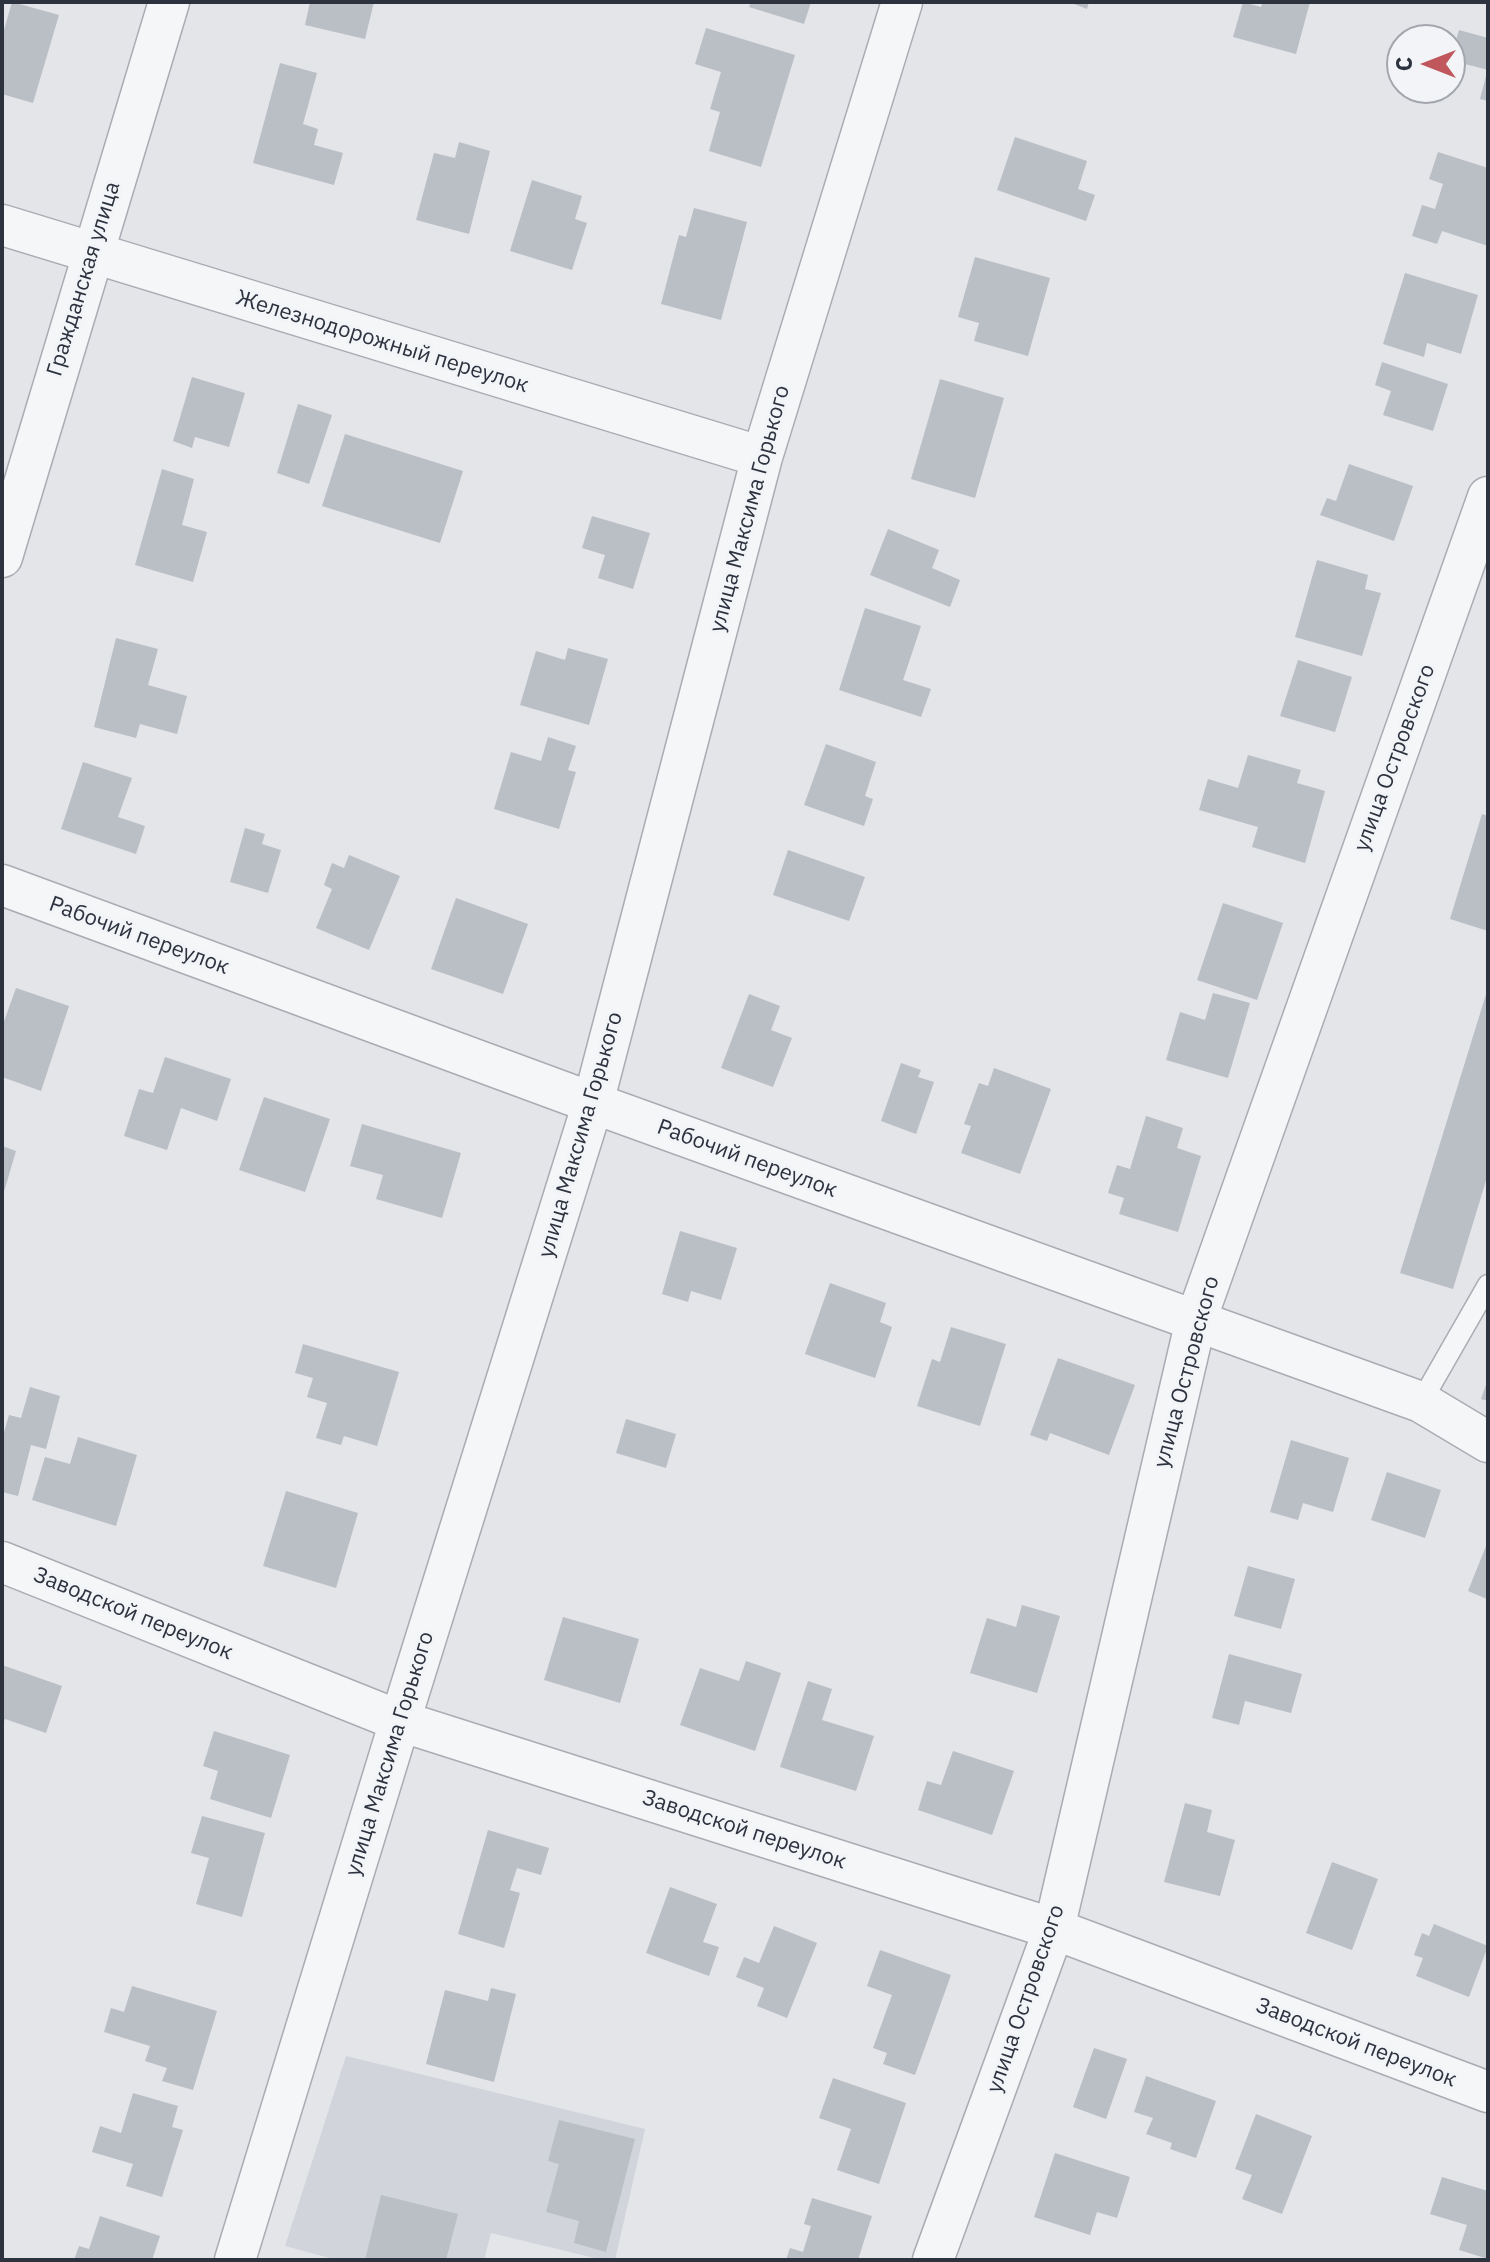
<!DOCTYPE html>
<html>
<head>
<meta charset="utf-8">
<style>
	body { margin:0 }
	#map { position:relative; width:1490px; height:2262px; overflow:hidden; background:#e3e5e9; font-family:"IBM Plex Sans",sans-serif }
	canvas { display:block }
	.frame { position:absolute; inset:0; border:4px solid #2d323f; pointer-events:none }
	.north { position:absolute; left:1386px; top:24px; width:80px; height:80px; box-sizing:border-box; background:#f2f4f7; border:2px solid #a3a6ad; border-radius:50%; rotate:270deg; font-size:22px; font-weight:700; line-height:32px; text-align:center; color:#2d323f }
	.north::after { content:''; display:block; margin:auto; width:28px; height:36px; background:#bf575d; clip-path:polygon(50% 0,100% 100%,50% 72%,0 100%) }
</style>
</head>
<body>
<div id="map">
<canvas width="1490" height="2262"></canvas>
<div class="frame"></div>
<div class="north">С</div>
</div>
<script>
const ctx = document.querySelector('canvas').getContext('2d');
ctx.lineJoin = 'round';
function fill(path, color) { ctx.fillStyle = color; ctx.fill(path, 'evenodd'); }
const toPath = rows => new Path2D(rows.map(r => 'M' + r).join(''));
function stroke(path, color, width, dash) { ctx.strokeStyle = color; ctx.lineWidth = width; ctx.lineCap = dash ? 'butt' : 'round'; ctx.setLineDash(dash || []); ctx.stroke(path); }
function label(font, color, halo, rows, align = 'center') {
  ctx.font = font + ' "IBM Plex Sans",sans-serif'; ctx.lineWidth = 6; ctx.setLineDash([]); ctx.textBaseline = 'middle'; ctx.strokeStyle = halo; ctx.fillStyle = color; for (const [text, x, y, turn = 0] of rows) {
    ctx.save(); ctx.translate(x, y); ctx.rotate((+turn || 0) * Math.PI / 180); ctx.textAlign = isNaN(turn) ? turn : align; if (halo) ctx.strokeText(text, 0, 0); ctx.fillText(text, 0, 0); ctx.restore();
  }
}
fill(toPath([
	[346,2056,645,2129,615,2260,603,2260,491,2233,484,2260,337,2260,285,2246]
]), '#d1d4db');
fill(toPath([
	[12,2,59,15,33,103,2,94,2,37],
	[310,2,374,2,365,39,305,25],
	[751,2,811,2,804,24,749,7],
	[1069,2,1089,2,1087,9],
	[1243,2,1261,7,1263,2,1310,2,1296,54,1233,37],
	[706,28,795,55,761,167,709,151,720,112,710,109,721,72,695,64],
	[1459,30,1488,38,1488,70,1450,60],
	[280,63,317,73,303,124,318,129,314,145,343,153,334,185,253,163],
	[1487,72,1488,73,1488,101,1480,99],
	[1015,137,1087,161,1078,189,1095,195,1086,221,997,190],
	[459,142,490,151,469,234,416,220,434,153,455,158],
	[1438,152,1488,168,1488,246,1442,231,1437,244,1412,236,1422,205,1435,209,1443,184,1429,179],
	[532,180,582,196,575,219,587,223,572,270,510,251],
	[694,208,747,222,721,320,661,304,679,235,686,237],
	[975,257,1050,278,1028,356,974,341,979,323,958,317],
	[1405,273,1478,295,1461,354,1427,343,1424,357,1383,344],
	[1382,362,1448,384,1433,431,1383,415,1391,391,1375,385],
	[192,377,245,393,229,447,195,437,192,448,173,441],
	[940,379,1004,398,975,498,911,479],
	[298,404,332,415,309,484,277,473],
	[345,434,463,471,440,543,322,506],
	[1349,464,1413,486,1394,541,1320,515,1327,498,1336,501],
	[162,469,194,479,182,525,207,532,193,582,135,565],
	[592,516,650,533,633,589,598,578,605,555,582,548],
	[888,529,939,550,932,568,960,580,950,607,870,575],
	[1317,560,1368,575,1365,589,1381,593,1362,656,1295,637],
	[865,608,921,626,903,680,931,689,921,717,839,690],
	[116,638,158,649,148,685,187,696,177,734,140,724,136,738,94,727],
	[568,648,608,659,589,725,520,705,536,651,565,660],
	[1298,660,1352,677,1335,732,1280,716],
	[548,737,576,746,568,770,576,772,559,829,494,809,511,752,541,761],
	[826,744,876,762,865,796,873,799,864,826,804,805],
	[1248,755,1301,770,1297,783,1325,791,1305,863,1252,847,1258,827,1199,810,1208,779,1238,788],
	[83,762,132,778,118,817,145,826,136,854,61,829],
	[1482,814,1488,816,1488,931,1450,919],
	[245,828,265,834,262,844,281,850,268,893,230,882],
	[788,850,865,877,849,921,773,895],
	[349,855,400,876,369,950,316,928,332,889,324,885,332,863,344,868],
	[456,898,528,924,503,994,431,969],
	[1223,903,1283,923,1257,1000,1197,980],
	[16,988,69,1006,41,1091,2,1077,2,1027],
	[1487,991,1488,1174,1453,1289,1400,1273],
	[1213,993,1250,1003,1228,1078,1166,1060,1180,1012,1205,1020],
	[749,994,780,1006,771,1030,792,1038,773,1087,721,1068],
	[165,1057,231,1079,217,1121,181,1108,167,1150,124,1136,139,1089,153,1093],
	[901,1063,921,1070,918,1077,934,1082,916,1134,881,1121],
	[994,1068,1051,1089,1020,1174,961,1153,971,1126,964,1124,979,1083,988,1086],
	[264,1097,330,1119,305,1192,239,1170],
	[1146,1116,1183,1128,1177,1148,1201,1156,1178,1232,1119,1214,1124,1198,1108,1193,1117,1165,1130,1169],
	[362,1124,461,1153,442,1218,376,1199,383,1175,350,1166],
	[2,1146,16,1151,3,1195,2,1195],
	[680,1231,737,1248,721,1300,691,1291,688,1302,662,1294],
	[830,1283,886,1303,880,1322,892,1327,875,1378,805,1354],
	[951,1327,1006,1344,980,1426,917,1406,932,1359,940,1362],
	[303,1344,399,1372,377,1446,344,1436,341,1445,316,1438,327,1403,307,1397,313,1378,295,1373],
	[1058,1358,1135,1385,1109,1455,1050,1433,1047,1441,1030,1435],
	[1488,1379,1488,1401,1481,1399],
	[30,1387,60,1396,46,1449,31,1445,18,1496,2,1492,2,1439,9,1415,21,1418],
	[626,1419,676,1434,666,1468,616,1453],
	[78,1437,137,1455,116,1526,32,1500,45,1457,70,1464],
	[1291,1440,1349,1458,1333,1512,1303,1503,1298,1520,1270,1512],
	[1387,1472,1441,1490,1425,1538,1371,1520],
	[286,1491,358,1513,336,1588,263,1566],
	[1488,1541,1488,1596,1487,1599,1468,1591],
	[1248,1566,1295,1579,1281,1629,1234,1616],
	[1022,1605,1060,1616,1037,1693,970,1673,987,1618,1016,1627],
	[563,1617,639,1639,620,1703,544,1680],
	[1229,1654,1302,1674,1291,1713,1245,1701,1239,1725,1212,1718],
	[746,1661,781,1673,755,1751,680,1725,700,1668,739,1681],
	[2,1665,62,1686,46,1733,5,1719,2,1726],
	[808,1681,832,1689,822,1720,874,1736,856,1791,780,1767],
	[214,1731,290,1755,271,1818,210,1799,218,1771,203,1766],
	[953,1751,1014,1771,992,1835,918,1810,927,1781,941,1785],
	[1185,1803,1212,1810,1207,1832,1235,1840,1220,1896,1164,1882],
	[202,1816,265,1833,242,1917,196,1904,209,1858,191,1853],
	[488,1830,549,1848,541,1875,517,1868,510,1890,520,1893,504,1948,458,1934],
	[1332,1862,1378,1879,1352,1950,1306,1933],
	[670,1887,717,1904,703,1942,719,1947,709,1976,646,1953],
	[1434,1924,1488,1946,1469,1997,1416,1976,1423,1958,1414,1955,1422,1933,1429,1936],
	[774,1926,817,1943,787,2018,757,2006,764,1988,736,1977,744,1957,759,1963],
	[880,1950,951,1975,915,2075,883,2064,887,2053,873,2048,892,1995,867,1986],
	[132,1986,217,2011,193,2090,162,2081,167,2068,145,2061,150,2046,104,2032,111,2008,124,2012],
	[491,1988,516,1994,494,2082,426,2064,445,1990,488,2001],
	[1094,2048,1127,2059,1106,2119,1073,2107],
	[1146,2076,1216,2101,1196,2158,1170,2149,1172,2143,1146,2134,1153,2118,1134,2112],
	[833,2078,906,2103,879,2184,837,2170,851,2129,819,2118],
	[133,2093,178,2106,172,2127,183,2130,162,2197,126,2186,133,2164,92,2152,100,2126,121,2133],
	[1256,2114,1312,2136,1282,2214,1242,2199,1252,2175,1235,2169],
	[559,2120,635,2139,606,2252,574,2243,579,2221,546,2212,559,2164,548,2161],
	[1055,2153,1130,2177,1117,2218,1097,2212,1090,2235,1034,2217],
	[1442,2177,1488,2191,1488,2259,1459,2250,1467,2225,1430,2214],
	[381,2195,458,2214,446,2260,365,2260],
	[812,2198,872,2216,858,2260,786,2260,790,2248,803,2252,811,2226,804,2224],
	[100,2216,160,2236,152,2260,74,2260,79,2246,89,2249]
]), '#babec5');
const service = toPath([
	[1421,1402,1488,1285]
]);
const minor = toPath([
	[2,225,762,457],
	[2,557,169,2],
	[2,885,593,1103,1421,1402,1488,1442],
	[2,1562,400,1721,1054,1929,1488,2092],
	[235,2260,400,1721,593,1103,762,457,902,2],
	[933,2260,1054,1929,1196,1320,1488,497]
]);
stroke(service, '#a9acb3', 23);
stroke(minor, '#a9acb3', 43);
stroke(service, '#f5f6f8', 20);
stroke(minor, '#f5f6f8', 40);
label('22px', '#2d323f', '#f2f4f7', [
	["Гражданская улица",84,279,-73],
	["Железнодорожный переулок",382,342,17],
	["улица Максима Горького",750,509,-75],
	["улица Островского",1395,758,-70],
	["Рабочий переулок",139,936,20],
	["улица Максима Горького",581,1135,-74],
	["Рабочий переулок",747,1159,20],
	["улица Островского",1187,1372,-75],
	["Заводской переулок",133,1614,22],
	["улица Максима Горького",390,1754,-73],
	["Заводской переулок",744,1830,18],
	["улица Островского",1026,1999,-71],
	["Заводской переулок",1356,2043,21]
]);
</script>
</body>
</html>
